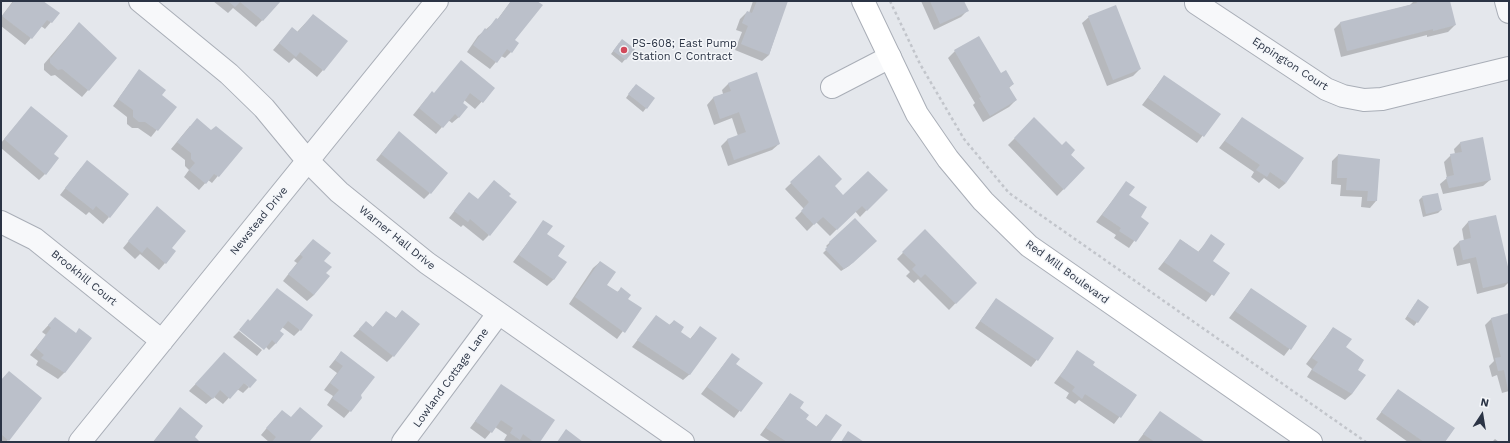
<!DOCTYPE html>
<html>
<head>
<meta charset="utf-8">
<style>
	body { margin:0 }
	#map { position:relative; width:1510px; height:443px; overflow:hidden; background:#e4e7ec; font-family:"Work Sans",sans-serif }
	canvas { display:block }
	.frame { position:absolute; inset:0; border:2px solid #2b3445; pointer-events:none }
	.north { position:absolute; left:1462px; top:395px; width:40px; height:40px; -webkit-text-stroke:3px #f4f6f9; paint-order:stroke; rotate:12deg; font-size:11px; font-weight:700; line-height:16px; text-align:center; color:#2b3445 }
	.north::after { content:''; display:block; margin:auto; width:14px; height:18px; background:#2b3445; clip-path:polygon(50% 0,100% 100%,50% 72%,0 100%) }
</style>
</head>
<body>
<div id="map">
<canvas width="1510" height="443"></canvas>
<div class="frame"></div>
<div class="north">N</div>
</div>
<script>
const ctx = document.querySelector('canvas').getContext('2d');
ctx.lineJoin = 'round';
function fill(path, color) { ctx.fillStyle = color; ctx.fill(path, 'evenodd'); }
const toPath = rows => new Path2D(rows.map(r => 'M' + r).join(''));
function stroke(path, color, width, dash) { ctx.strokeStyle = color; ctx.lineWidth = width; ctx.lineCap = dash ? 'butt' : 'round'; ctx.setLineDash(dash || []); ctx.stroke(path); }
function label(font, color, halo, rows, align = 'center') {
  ctx.font = font + ' "Work Sans",sans-serif'; ctx.lineWidth = 3; ctx.setLineDash([]); ctx.textBaseline = 'middle'; ctx.strokeStyle = halo; ctx.fillStyle = color; for (const [text, x, y, turn = 0] of rows) {
    ctx.save(); ctx.translate(x, y); ctx.rotate((+turn || 0) * Math.PI / 180); ctx.textAlign = isNaN(turn) ? turn : align; if (halo) ctx.strokeText(text, 0, 0); ctx.fillText(text, 0, 0); ctx.restore();
  }
}
fill(toPath([
	[13,1,42,1,51,22,45,29,41,26,25,45,1,26,1,17],
	[213,1,280,1,256,27,233,8,228,13],
	[511,1,535,1,514,40,511,52,505,58,501,56,490,69,467,52,478,36,497,20],
	[753,1,787,1,769,55,762,61,735,50,742,32,736,30,740,19,747,12,749,13],
	[921,1,963,1,967,11,961,17,934,30],
	[1414,1,1449,1,1455,25,1448,32,1427,37,1427,35,1341,57,1334,29,1340,23,1410,5],
	[313,15,323,70,317,77,294,58,289,63,273,50,292,28,297,32],
	[1089,17,1140,69,1133,76,1107,86,1082,23],
	[73,30,116,58,82,97,55,75,51,76,44,70,44,64],
	[619,43,634,49,622,63,611,54],
	[955,51,1000,74,1013,84,1009,88,1016,100,1009,107,983,122,973,105,975,103,948,58],
	[139,70,160,96,175,107,151,137,138,128,132,128,127,124,127,117,113,106],
	[756,73,779,144,772,150,728,166,721,146,727,140,738,136,732,118,714,125,707,105,713,98,723,94,722,90,728,84],
	[1164,76,1219,114,1197,143,1142,105],
	[494,88,475,109,464,100,459,117,452,123,448,120,436,134,413,115,426,99,434,93],
	[633,88,654,98,643,112,626,98],
	[31,107,53,154,45,174,39,180,1,148,1,143],
	[1242,118,1286,183,1279,189,1264,178,1259,183,1251,177,1254,172,1219,148],
	[1034,119,1084,168,1057,196,1008,145],
	[190,126,211,131,241,148,212,183,208,180,199,190,184,177,189,170,185,166,185,160,171,149],
	[1482,138,1490,180,1483,186,1443,194,1440,184,1447,178,1444,162,1451,155,1455,154,1454,149,1460,143],
	[393,139,430,193,424,199,376,160],
	[1338,155,1379,160,1376,201,1370,208,1361,207,1362,197,1340,196,1341,185,1331,184,1332,161],
	[819,156,833,186,843,196,886,190,860,217,855,211,830,236,816,222,807,231,795,218,804,209,785,189],
	[81,168,109,217,103,224,89,212,86,215,60,195],
	[1126,183,1128,195,1139,217,1147,223,1129,248,1114,238,1116,235,1096,222],
	[1422,197,1441,210,1438,213,1423,217,1419,200],
	[463,200,489,235,483,241,463,225,461,227,449,218],
	[151,214,171,248,165,263,159,270,140,254,135,259,123,248],
	[1495,216,1509,282,1504,287,1477,294,1470,263,1457,266,1453,248,1459,242,1464,241,1462,229,1468,222],
	[855,219,875,241,849,266,841,271,823,253,828,248,826,246],
	[544,221,554,279,547,286,513,262],
	[924,231,975,283,949,310,918,279,914,283,906,276,910,272,897,259],
	[1212,236,1212,262,1228,273,1206,302,1158,269,1181,240,1198,252],
	[313,240,323,261,314,295,307,301,283,281,297,263,294,261],
	[600,262,606,285,617,292,621,289,627,299,640,308,617,339,569,304,593,268],
	[277,289,300,330,294,336,282,327,279,331,276,343,269,350,265,346,264,348,240,329,250,321],
	[1251,289,1306,327,1284,356,1229,318],
	[996,299,1053,339,1031,367,975,328],
	[1415,304,1428,307,1414,326,1405,319],
	[402,311,393,356,387,362,353,336,366,322,372,328,386,312,395,319],
	[1509,314,1509,391,1502,393,1497,375,1492,377,1489,366,1494,361,1485,325,1492,318],
	[656,316,669,325,674,321,679,332,690,339,700,327,690,374,683,380,632,347],
	[55,318,65,372,58,379,36,365,38,361,30,355,46,335,42,332],
	[1333,328,1356,370,1352,394,1345,400,1307,377,1312,369,1306,364],
	[239,331,262,350,257,356,233,337],
	[341,352,360,395,350,411,344,418,327,405,333,396,324,390,337,373,329,367],
	[1078,352,1092,365,1136,395,1114,424,1079,400,1075,404,1066,398,1069,393,1054,383],
	[732,354,735,364,761,383,734,418,701,394],
	[218,360,249,387,243,393,237,389,223,404,214,397,206,404,189,391],
	[1,380,8,440,6,442,1,442],
	[501,386,539,442,507,442,504,440,507,435,495,427,485,439,470,428],
	[1398,390,1444,442,1408,442,1376,419],
	[790,394,805,419,816,427,826,416,829,442,771,442,760,435],
	[180,409,193,437,198,441,197,442,153,442],
	[1160,412,1203,442,1138,441],
	[275,418,308,442,269,442,261,435],
	[1495,439,1499,442,1492,442]
]), '#0003');
fill(toPath([
	[14,1,43,1,60,13,52,23,47,20,32,39,2,16],
	[228,1,281,1,263,21,240,2,235,7],
	[511,1,537,1,543,5,515,40,519,43,512,53,507,49,497,63,473,45,485,28,487,30,496,18,498,19],
	[757,1,788,1,769,55,741,44,748,26,742,23,747,11,752,13],
	[930,1,964,1,969,11,940,24],
	[1416,1,1450,1,1456,25,1433,31,1433,29,1347,51,1340,22,1417,3],
	[1116,5,1141,69,1113,80,1088,16],
	[313,14,348,41,324,71,300,52,296,57,279,43,292,27,298,32],
	[79,22,117,58,89,91,62,69,58,70,50,63,50,57,51,58],
	[979,36,1001,73,1006,70,1014,84,1009,87,1017,100,990,116,979,98,981,97,954,50],
	[622,39,635,49,626,60,613,51],
	[461,60,495,88,483,103,470,93,463,103,468,107,459,118,455,114,443,128,419,108,432,91,434,93],
	[139,69,166,90,162,95,177,107,158,131,145,122,139,122,133,117,133,110,118,99],
	[757,72,780,144,734,160,727,139,746,132,739,112,720,119,713,97,731,91,728,83],
	[1164,75,1221,114,1204,137,1148,98],
	[636,84,655,98,647,109,628,94],
	[31,106,68,136,54,154,59,158,46,175,4,139],
	[1034,117,1062,145,1066,141,1075,150,1071,155,1085,168,1064,190,1014,138],
	[1242,117,1304,158,1286,183,1270,172,1267,177,1256,170,1260,165,1225,141],
	[197,118,211,130,216,126,243,148,219,177,214,174,206,184,189,170,195,163,191,159,191,153,177,142],
	[399,131,448,173,431,194,381,154],
	[1483,137,1491,180,1449,188,1446,177,1454,175,1450,154,1462,152,1460,142],
	[1338,154,1380,159,1377,201,1367,201,1368,191,1346,190,1347,178,1337,178],
	[819,155,842,179,835,186,843,195,868,171,888,190,867,211,862,206,837,230,823,217,814,225,801,211,809,202,790,182],
	[87,160,129,194,110,218,96,206,93,210,65,188],
	[494,180,511,194,509,196,517,202,490,236,470,219,468,222,454,211,469,192,478,199],
	[1126,181,1135,187,1129,195,1147,207,1141,217,1149,223,1136,242,1119,231,1121,228,1102,215],
	[1438,193,1442,210,1426,214,1422,196],
	[157,206,186,231,172,248,176,251,166,264,147,247,142,253,128,241],
	[1496,215,1509,271,1509,282,1483,288,1476,257,1463,260,1459,241,1471,238,1468,221],
	[855,218,877,241,853,263,844,269,825,249,830,244,829,242],
	[543,220,553,226,547,234,565,246,558,256,567,262,554,280,519,255],
	[925,229,977,283,956,304,925,274,921,278,912,269,916,265,902,252],
	[1211,234,1225,244,1213,261,1230,273,1214,296,1164,262,1180,239,1199,252],
	[313,239,331,253,324,261,332,267,326,273,330,276,314,295,288,274,303,257,300,254],
	[600,261,616,272,607,285,618,292,621,287,631,295,628,299,642,308,625,333,575,297],
	[277,288,313,315,301,331,288,321,280,331,284,334,276,344,272,340,264,350,239,330,248,319,250,321],
	[1251,288,1307,326,1291,350,1235,311],
	[996,298,1054,338,1038,361,980,321],
	[1418,299,1429,307,1418,323,1407,316],
	[402,310,420,324,394,357,359,329,366,321,373,327,386,311,396,318],
	[1509,313,1509,390,1508,390,1504,370,1498,371,1495,358,1501,357,1491,318],
	[656,315,670,325,674,320,684,327,681,332,691,339,700,326,717,338,690,375,637,340],
	[55,317,76,333,79,328,92,338,65,373,41,358,44,355,36,348,51,328,48,325],
	[1333,327,1352,339,1346,347,1364,360,1358,370,1366,375,1352,394,1312,370,1318,362,1312,358],
	[1077,350,1095,362,1093,365,1137,395,1121,418,1085,394,1082,399,1072,391,1075,387,1060,376],
	[341,351,375,377,361,395,362,398,351,412,332,398,339,390,330,383,343,366,335,360],
	[224,352,257,380,250,388,244,383,230,399,220,390,213,399,195,384],
	[732,353,740,359,736,364,763,383,741,412,707,387],
	[9,371,42,398,9,441,1,434,1,380],
	[501,384,555,420,540,442,534,442,523,434,520,440,510,433,513,428,501,420,492,433,475,421],
	[1398,389,1455,428,1445,442,1424,442,1381,412],
	[790,393,804,402,800,408,809,415,806,419,817,427,826,414,842,425,830,442,787,442,766,428],
	[180,407,203,426,195,437,199,441,153,442],
	[300,407,323,426,309,442,272,442,276,437,266,428,282,410,291,417],
	[1160,411,1205,442,1155,442,1143,434],
	[566,429,583,442,557,442],
	[848,431,864,442,841,442]
]), '#bbc0ca');
const street = toPath([
	[140,1,229,74,264,108,307,160,339,192,427,263,683,442],
	[1506,1,1509,12],
	[1196,3,1326,89,1343,96,1364,100,1382,99,1509,68],
	[832,87,890,57],
	[1,222,35,239,162,341],
	[80,442,437,1],
	[403,442,498,314]
]);
const secondary = toPath([
	[863,1,917,114,948,159,983,201,1029,246,1311,442]
]);
stroke(street, '#a9aeb7', 24);
stroke(secondary, '#a9aeb7', 24);
stroke(toPath([
	[890,1,920,64,964,139,1009,193,1366,442]
]), '#c2c5cb', 2.5, [3, 3]);
stroke(street, '#f7f8fa', 22);
stroke(secondary, '#fff', 22);
for (const [x, y, r, color] of [
	[624,50,4,"#d1495b"]
]) { const dot = new Path2D(); dot.arc(x, y, r, 0, 2 * Math.PI); ctx.fillStyle = color; ctx.fill(dot); stroke(dot, '#f4f6f9', 1.5); }
label('11px', '#2b3445', '#f4f6f9', [
	["PS-608; East Pump",632,44],
	["Station C Contract",632,57]
], 'left');
label('11px', '#2b3445', '#f4f6f9', [
	["Eppington Court",1290,64,33],
	["Newstead Drive",259,221,-51],
	["Warner Hall Drive",397,238,39],
	["Red Mill Boulevard",1067,272,36],
	["Brookhill Court",84,278,39],
	["Lowland Cottage Lane",451,378,-54]
]);
</script>
</body>
</html>
